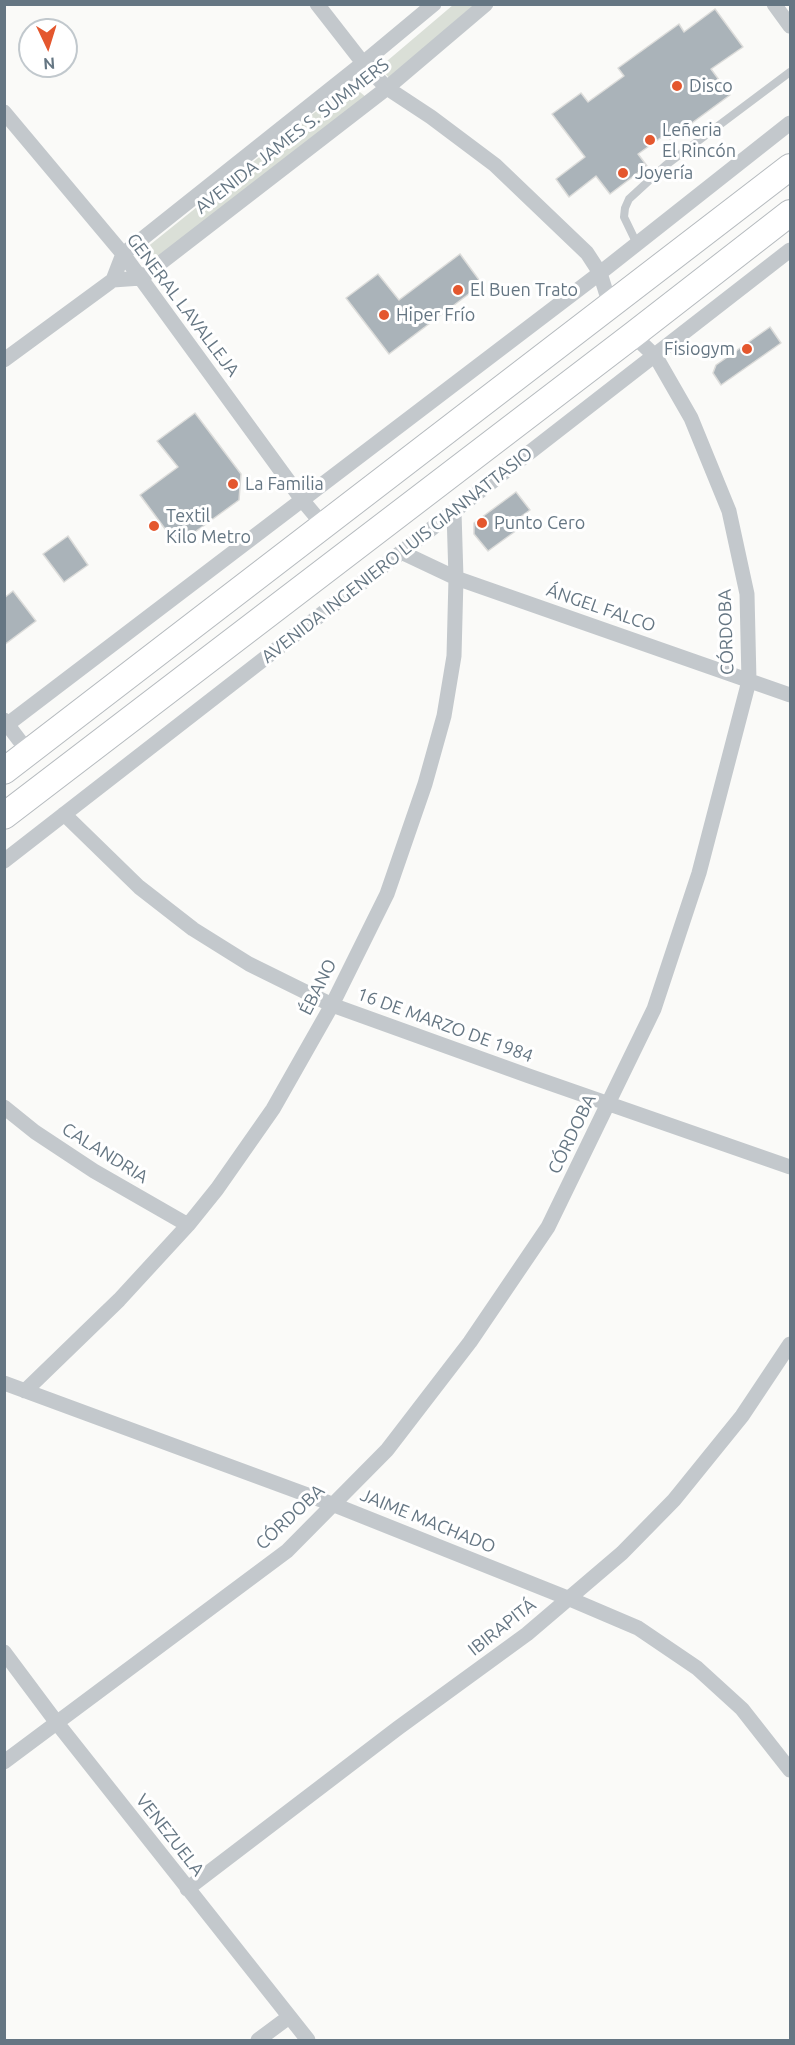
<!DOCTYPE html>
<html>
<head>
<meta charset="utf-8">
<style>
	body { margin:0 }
	#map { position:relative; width:795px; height:2045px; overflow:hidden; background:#fafaf8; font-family:Ubuntu,sans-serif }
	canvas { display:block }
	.frame { position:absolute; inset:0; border:6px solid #657683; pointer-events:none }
	.north { position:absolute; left:18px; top:18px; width:60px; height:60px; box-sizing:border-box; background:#fff; border:2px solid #c1c8cd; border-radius:50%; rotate:176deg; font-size:16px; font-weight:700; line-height:24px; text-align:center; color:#657683 }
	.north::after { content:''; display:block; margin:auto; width:21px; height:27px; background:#e4572e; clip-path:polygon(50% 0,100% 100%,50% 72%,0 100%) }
</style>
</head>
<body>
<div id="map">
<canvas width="795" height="2045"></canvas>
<div class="frame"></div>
<div class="north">N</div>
</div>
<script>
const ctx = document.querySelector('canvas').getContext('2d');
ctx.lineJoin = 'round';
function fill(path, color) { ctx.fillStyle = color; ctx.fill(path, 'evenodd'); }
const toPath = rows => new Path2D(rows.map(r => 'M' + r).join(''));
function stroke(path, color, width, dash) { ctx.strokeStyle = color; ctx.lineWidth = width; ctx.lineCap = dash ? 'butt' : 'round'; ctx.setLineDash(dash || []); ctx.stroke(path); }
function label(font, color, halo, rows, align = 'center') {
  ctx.font = font + ' Ubuntu,sans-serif'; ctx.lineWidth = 6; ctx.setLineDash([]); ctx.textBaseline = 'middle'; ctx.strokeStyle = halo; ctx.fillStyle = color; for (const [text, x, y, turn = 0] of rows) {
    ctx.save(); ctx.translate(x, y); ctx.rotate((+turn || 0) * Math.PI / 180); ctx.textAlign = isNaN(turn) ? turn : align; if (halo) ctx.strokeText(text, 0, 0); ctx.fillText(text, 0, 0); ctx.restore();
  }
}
fill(toPath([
	[453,5,474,5,389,78,380,67],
	[350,84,366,97,152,262,141,252]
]), '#dadfd7');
const building = toPath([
	[715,9,743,47,711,69,730,95,670,139,666,134,638,154,647,166,610,194,596,176,569,197,556,179,585,157,552,114,581,93,588,102,624,76,618,68,679,24,684,32,715,9],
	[460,254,482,284,389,354,346,298,378,274,399,300,460,254],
	[770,327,781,343,721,385,713,373,716,365,770,327],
	[195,413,241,474,239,500,177,545,140,495,178,467,157,441,195,413],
	[516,492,530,510,512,523,517,530,488,551,474,534,474,523,516,492],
	[68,536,88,565,64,582,43,554,68,536],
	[13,591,36,621,4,645,4,598,13,591]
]);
fill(building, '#aab3b9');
stroke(building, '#dcdcda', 1.5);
const primary = toPath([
	[4,771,790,167],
	[4,816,633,335,790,213]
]);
stroke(primary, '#b5babe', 28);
stroke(toPath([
	[637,244,624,217,625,208,629,199,666,165,790,72]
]), '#c3c8cc', 8);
stroke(toPath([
	[317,4,363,63,387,88,431,117,495,165,587,253,600,273,610,305],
	[774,4,790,26],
	[4,112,123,254,303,501,324,526],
	[113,280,141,278,387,88,486,4],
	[4,360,113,280,123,254,363,63,434,4],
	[401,552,456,578,790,695],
	[4,720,29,753],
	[4,727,600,273,790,123],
	[64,814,139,887,193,929,249,964,332,1005,529,1076,790,1167],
	[4,861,790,250],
	[4,1107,35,1132,94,1171,188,1225],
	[4,1383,332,1504,570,1599,638,1628,697,1668,742,1709,790,1770],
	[25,1391,119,1300,188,1225,217,1189,273,1109,332,1005,387,894,425,784,444,716,454,656,456,578,454,512],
	[4,1652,57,1723,308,2040],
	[4,1762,287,1551,387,1450,470,1342,548,1227,654,1009,699,873,749,681,747,594,729,511,691,418,656,357,633,335],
	[187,1889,398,1728,527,1634,622,1553,674,1500,742,1416,790,1344],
	[258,2040,289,2017]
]), '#c3c8cc', 15);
stroke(primary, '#fff', 26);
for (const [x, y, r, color] of [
	[677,86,6,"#e4572e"],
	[650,140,6,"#e4572e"],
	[623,173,6,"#e4572e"],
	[458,290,6,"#e4572e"],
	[384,315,6,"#e4572e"],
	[747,349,6,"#e4572e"],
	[233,484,6,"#e4572e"],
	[482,523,6,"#e4572e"],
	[154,526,6,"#e4572e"]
]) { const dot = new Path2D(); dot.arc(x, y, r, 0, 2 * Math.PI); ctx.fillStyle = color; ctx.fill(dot); stroke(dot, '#fff', 2); }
label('18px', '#657683', '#fff', [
	["Disco",689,86],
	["Leñeria",662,130],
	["El Rincón",662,151],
	["Joyería",635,173],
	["El Buen Trato",470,290],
	["Hiper Frío",396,315],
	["Fisiogym",735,349,"right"],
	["La Familia",245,484],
	["Textil",166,516],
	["Kilo Metro",166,537],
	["Punto Cero",494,523]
], 'left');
label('18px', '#657683', '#fff', [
	["AVENIDA JAMES S. SUMMERS",292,136,-38],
	["GENERAL LAVALLEJA",183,305,53],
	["AVENIDA INGENIERO LUIS GIANNATTASIO",397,555,-38],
	["ÁNGEL FALCO",601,608,19],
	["CÓRDOBA",726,632,-92],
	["ÉBANO",318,987,-63],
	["16 DE MARZO DE 1984",445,1025,20],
	["CÓRDOBA",572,1134,-64],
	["CALANDRIA",105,1153,32],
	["CÓRDOBA",290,1517,-43],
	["JAIME MACHADO",428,1521,22],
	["IBIRAPITÁ",502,1627,-38],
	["VENEZUELA",170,1835,52]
]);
</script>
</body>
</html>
